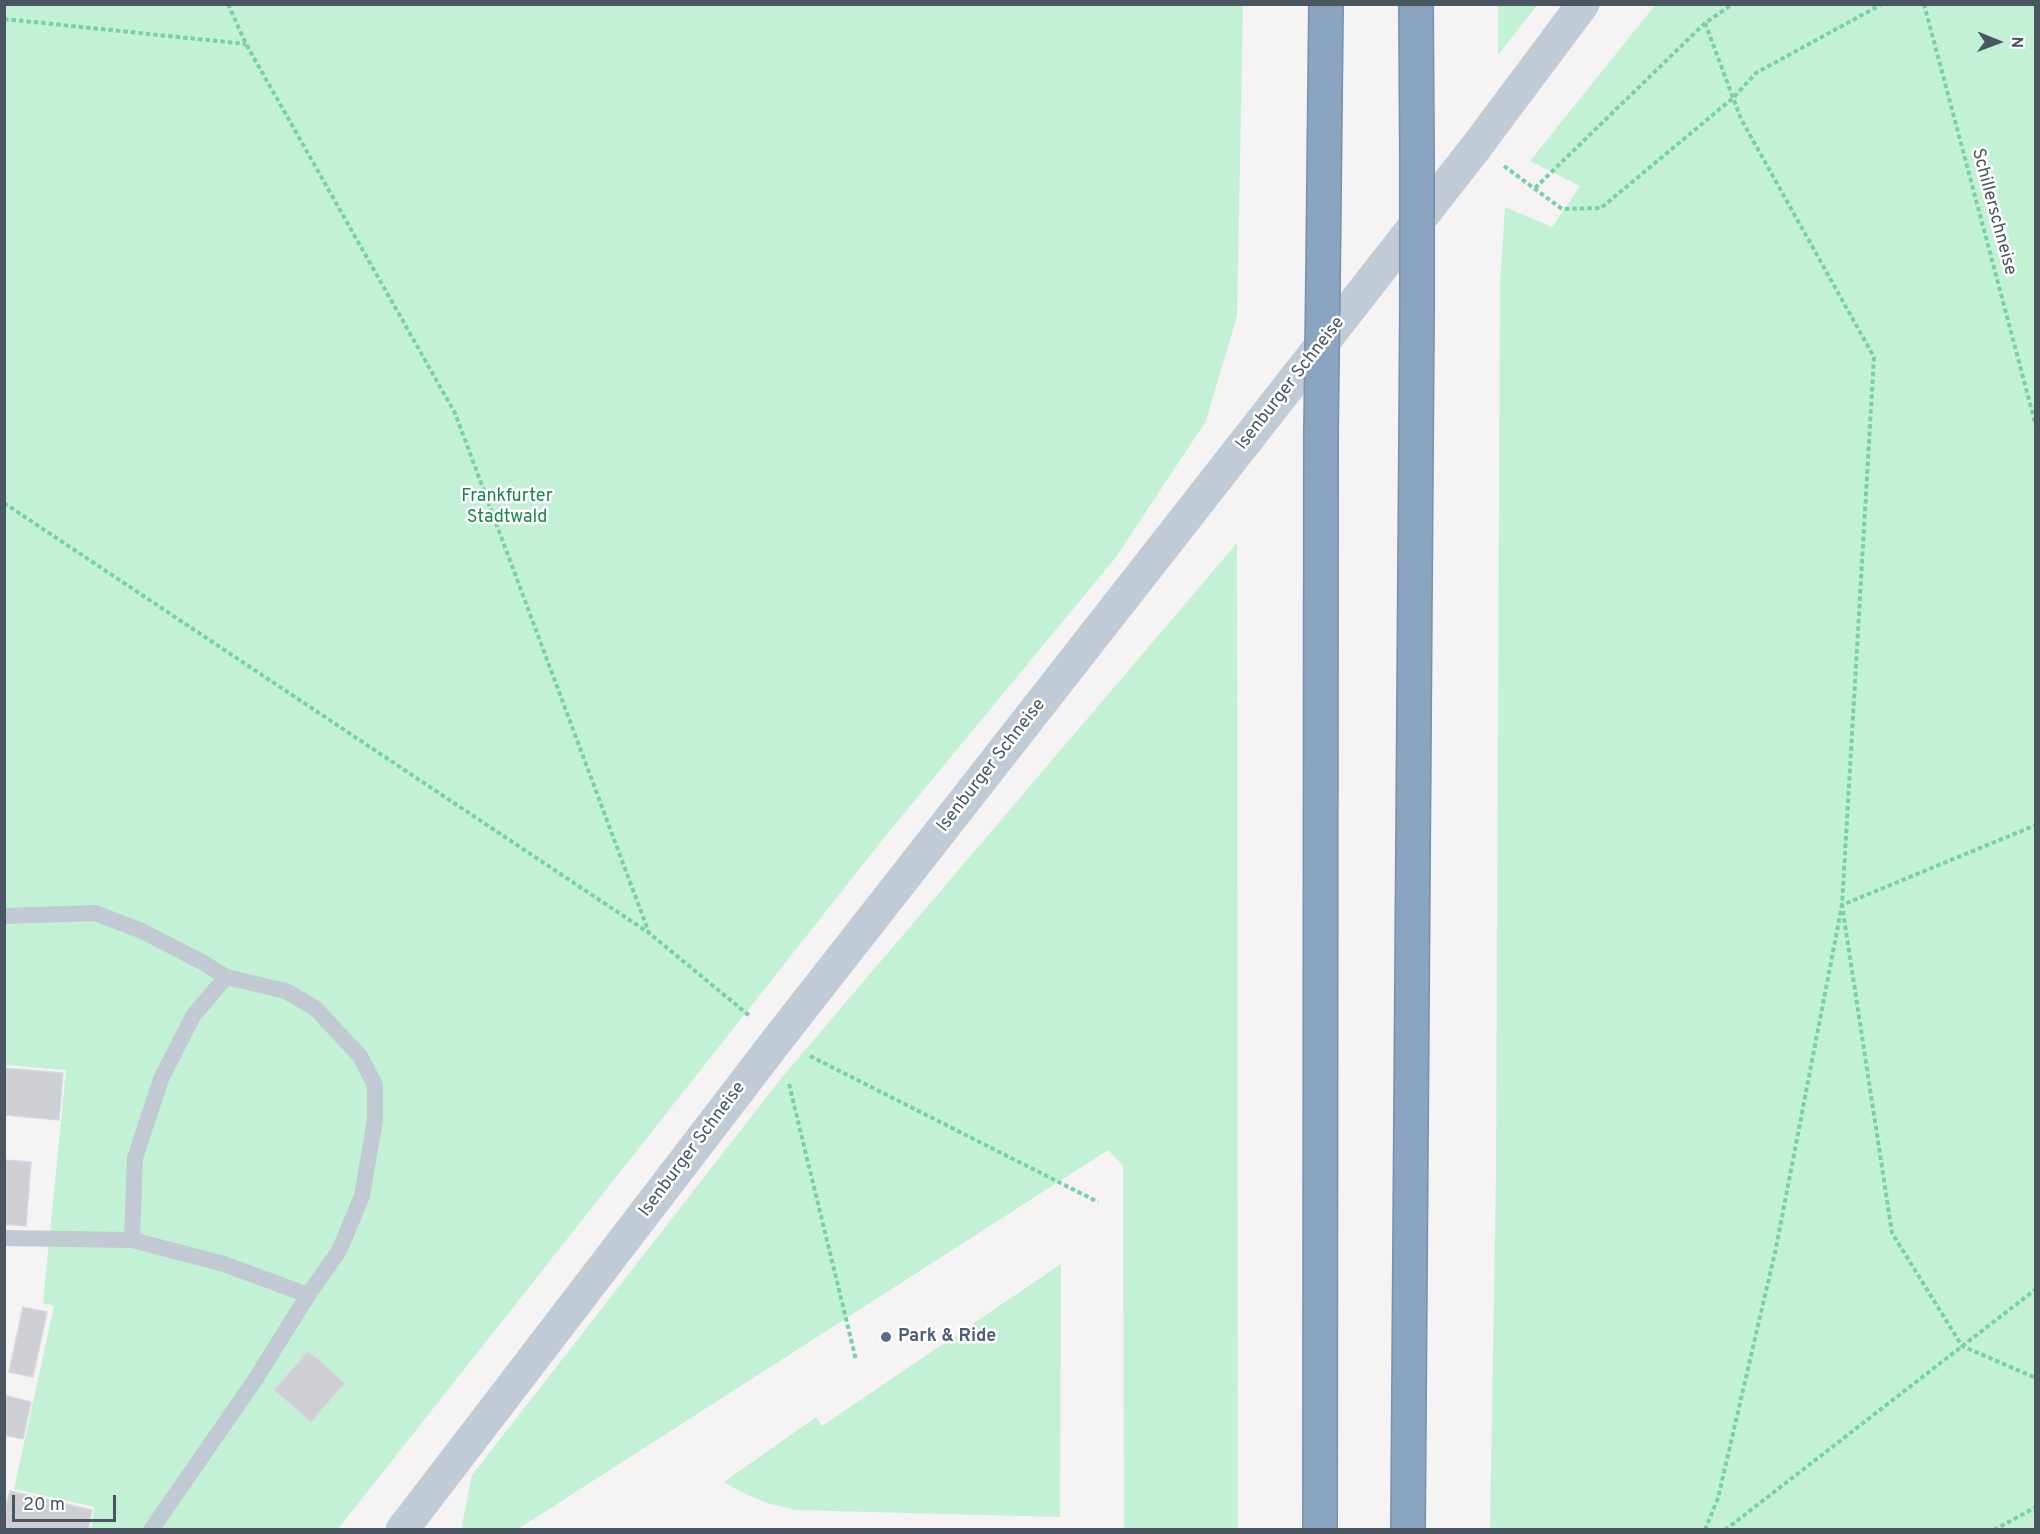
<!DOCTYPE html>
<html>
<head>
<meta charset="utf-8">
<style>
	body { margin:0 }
	#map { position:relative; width:2040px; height:1534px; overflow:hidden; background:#f5f3f3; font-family:Overpass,sans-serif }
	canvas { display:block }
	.frame { position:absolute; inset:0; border:6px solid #4a5661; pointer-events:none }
	.north { position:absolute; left:1968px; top:12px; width:60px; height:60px; -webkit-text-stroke:4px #fff; paint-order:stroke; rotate:91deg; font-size:16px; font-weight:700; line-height:24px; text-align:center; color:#4a5661 }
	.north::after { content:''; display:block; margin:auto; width:21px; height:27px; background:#4a5661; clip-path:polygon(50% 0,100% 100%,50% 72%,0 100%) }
	.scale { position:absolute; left:12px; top:1495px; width:104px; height:27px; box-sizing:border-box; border:3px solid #4a5661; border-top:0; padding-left:8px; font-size:18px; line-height:21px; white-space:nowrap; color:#4a5661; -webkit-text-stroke:4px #fff; paint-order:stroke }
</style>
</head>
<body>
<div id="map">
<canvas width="2040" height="1534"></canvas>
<div class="frame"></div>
<div class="north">N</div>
<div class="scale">20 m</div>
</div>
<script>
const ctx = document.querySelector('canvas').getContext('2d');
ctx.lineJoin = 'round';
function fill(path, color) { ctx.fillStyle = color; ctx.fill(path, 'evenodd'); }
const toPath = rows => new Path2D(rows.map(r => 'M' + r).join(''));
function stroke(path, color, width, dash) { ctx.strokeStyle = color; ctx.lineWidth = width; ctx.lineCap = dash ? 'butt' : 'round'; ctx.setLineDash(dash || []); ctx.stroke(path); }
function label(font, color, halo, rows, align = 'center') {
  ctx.font = font + ' Overpass,sans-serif'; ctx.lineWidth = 5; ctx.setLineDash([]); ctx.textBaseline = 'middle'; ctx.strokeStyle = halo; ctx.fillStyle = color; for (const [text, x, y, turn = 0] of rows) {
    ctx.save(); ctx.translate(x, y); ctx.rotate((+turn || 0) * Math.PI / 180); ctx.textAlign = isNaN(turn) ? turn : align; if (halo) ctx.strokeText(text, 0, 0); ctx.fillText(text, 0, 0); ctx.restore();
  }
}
fill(toPath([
	[1656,4,2035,5,2035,1529,1490,1529,1496,1175,1500,286,1505,207,1552,227,1580,186,1530,161],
	[4,5,1243,5,1237,316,1206,421,1116,557,883,839,338,1529,91,1529,95,1507,14,1489,54,1306,43,1303,66,1070,5,1065],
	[1498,5,1537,5,1498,55],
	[1237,543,1238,1529,1124,1529,1123,1165,1108,1150,518,1529,463,1529,462,1525,472,1475,783,1076],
	[1061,1264,1060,1517,795,1510,767,1503,739,1491,724,1482,816,1417,822,1426]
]), '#c3f1d5');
const building = toPath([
	[4,1068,63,1073,59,1120,4,1115,4,1068],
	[4,1160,31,1162,26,1226,4,1224,4,1160],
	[23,1307,47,1312,33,1377,9,1372,23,1307],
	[308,1351,345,1383,311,1422,274,1390,308,1351],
	[4,1395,31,1402,23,1439,4,1435,4,1395],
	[10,1491,92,1510,88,1530,4,1530,4,1515,10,1491]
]);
fill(building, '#cdcfd5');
stroke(building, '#d7d9de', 1.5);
const motorway = toPath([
	[1416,4,1417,159],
	[1323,279,1326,4],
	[1320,1530,1321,432],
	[1408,1530,1417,307]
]);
stroke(motorway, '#7690ad', 36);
stroke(toPath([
	[228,4,246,44,455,413,649,933],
	[1924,4,2036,426],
	[4,19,246,44],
	[1705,23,1741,119,1874,357,1842,905,1892,1233,1962,1346,2036,1378],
	[1504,166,1562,209,1601,208,1733,98,1756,73,1882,4],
	[1535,188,1705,23,1733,4],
	[4,503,649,933,751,1017],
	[810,1056,1098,1202],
	[789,1084,856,1360],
	[1705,1530,1718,1498,1776,1248,1842,905,2036,825],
	[1725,1530,2036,1289],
	[1994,1530,2036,1507]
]), '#7ad0a6', 4, [4.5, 3]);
stroke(toPath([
	[4,916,95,913,142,931,202,962,226,977],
	[4,1238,132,1240,224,1264,308,1295],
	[132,1240,135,1158,161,1079,193,1016,226,977,286,991,315,1008,360,1056,375,1085,375,1120,362,1196,339,1251,308,1295,255,1380,151,1530]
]), '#c1cad2', 16);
stroke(toPath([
	[402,1530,778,1039,1477,146,1583,4]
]), '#c1cbd6', 33);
stroke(motorway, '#8ba5c1', 33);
const motorwayBridge = toPath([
	[1417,159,1417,307],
	[1321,432,1323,279]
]);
stroke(motorwayBridge, '#7690ad', 36, []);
stroke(motorwayBridge, '#8ba5c1', 33);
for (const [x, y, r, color] of [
	[886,1337,6,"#5c6f8a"]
]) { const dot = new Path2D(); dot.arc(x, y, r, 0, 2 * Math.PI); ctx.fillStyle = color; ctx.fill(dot); stroke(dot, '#fff', 2); }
label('18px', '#4a5661', '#fff', [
	["Schillerschneise",1993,212,75],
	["Isenburger Schneise",1291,384,-52],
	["Isenburger Schneise",992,766,-52],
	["Isenburger Schneise",693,1150,-53]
]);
label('18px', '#17864f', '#fff', [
	["Frankfurter",507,497],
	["Stadtwald",507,518]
]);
label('bold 18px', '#4e5e75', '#fff', [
	["Park & Ride",898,1337]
], 'left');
</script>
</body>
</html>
